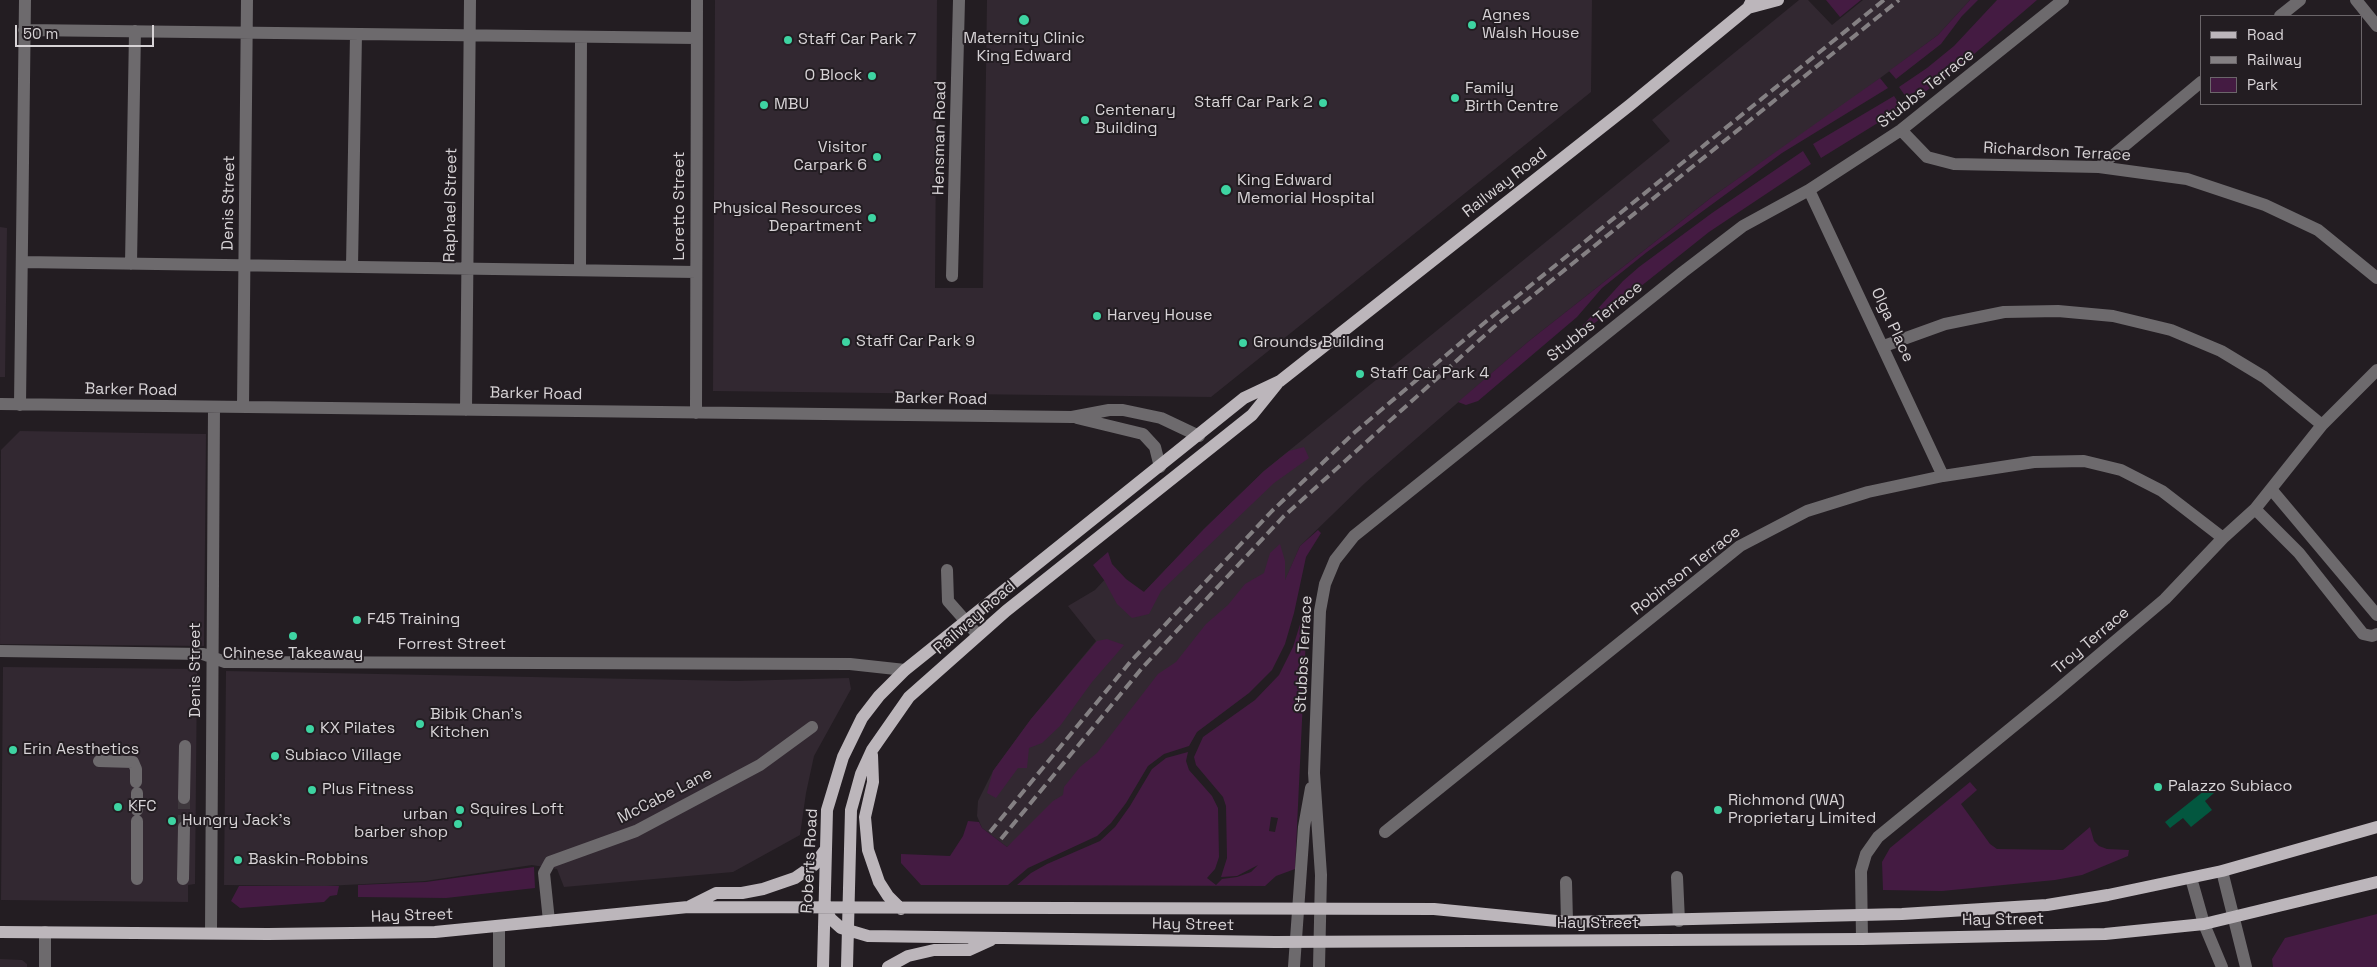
<!DOCTYPE html>
<html>
<head>
<meta charset="utf-8">
<style>
	body { margin:0 }
	#map { position:relative; width:2377px; height:967px; overflow:hidden; background:#231d22; font-family:"Space Grotesk",sans-serif }
	canvas { display:block }
	.legend { position:absolute; left:2200px; top:15px; width:162px; height:90px; box-sizing:border-box; background:#231d22; border:1px solid #6b666a; margin:0; padding:6px 9px; list-style:none; font-size:15px; color:#d7d3d6 }
	.legend li { display:flex; align-items:center; gap:10px; height:25px }
	.legend b { width:25px; border:1px solid #6b666a }
	.scale { position:absolute; left:15px; top:25px; width:139px; height:22px; box-sizing:border-box; border:2px solid #d7d3d6; border-top:0; padding-left:6px; font-size:15px; line-height:18px; white-space:nowrap; color:#d7d3d6; -webkit-text-stroke:4px #231d22; paint-order:stroke }
</style>
</head>
<body>
<div id="map">
<canvas width="2377" height="967"></canvas>
<ul class="legend">
<li><b style="height:6px;background:#bcb6bb"></b>Road</li>
<li><b style="height:6px;background:#848083"></b>Railway</li>
<li><b style="height:14px;background:#441b42"></b>Park</li>
</ul>
<div class="scale">50 m</div>
</div>
<script>
const ctx = document.querySelector('canvas').getContext('2d');
ctx.lineJoin = 'round';
function fill(path, color) { ctx.fillStyle = color; ctx.fill(path, 'evenodd'); }
const toPath = rows => new Path2D(rows.map(r => 'M' + r).join(''));
function stroke(path, color, width, dash) { ctx.strokeStyle = color; ctx.lineWidth = width; ctx.lineCap = dash ? 'butt' : 'round'; ctx.setLineDash(dash || []); ctx.stroke(path); }
function label(font, color, halo, rows, align = 'center') {
  ctx.font = font + ' "Space Grotesk",sans-serif'; ctx.lineWidth = 4; ctx.setLineDash([]); ctx.textBaseline = 'middle'; ctx.strokeStyle = halo; ctx.fillStyle = color; for (const [text, x, y, turn = 0] of rows) {
    ctx.save(); ctx.translate(x, y); ctx.rotate((+turn || 0) * Math.PI / 180); ctx.textAlign = isNaN(turn) ? turn : align; if (halo) ctx.strokeText(text, 0, 0); ctx.fillText(text, 0, 0); ctx.restore();
  }
}
fill(toPath([
	[715,0,937,0,935,288,983,288,987,0,1592,0,1591,92,1211,397,713,391],
	[1799,0,1808,0,1832,25,1863,0,1970,0,1938,35,1848,102,1712,197,1529,341,1365,483,1300,546,1285,581,1158,722,1007,847,982,828,977,816,978,801,993,771,1031,719,1096,641,1068,606,1095,590,1109,575,1144,592,1204,529,1264,471,1670,141,1652,120],
	[0,227,7,228,5,377,0,377],
	[20,431,206,434,204,646,0,644,1,450],
	[3,667,197,669,195,884,188,885,188,902,1,900],
	[226,671,737,681,849,678,851,689,814,756,806,793,800,835,733,872,564,887,557,869,532,865,425,881,325,886,224,885],
	[0,959,22,960,27,964,27,967,0,967]
]), '#322831');
fill(toPath([
	[1826,0,1861,0,1840,17],
	[1970,0,1978,0,1962,16,1941,44,1896,79,1889,71,1938,35],
	[1997,0,2037,0,1966,61,1925,92,1917,91,1906,97,1899,87,1927,68,1954,46],
	[1880,78,1888,88,1782,153,1647,252,1602,288,1577,317,1478,401,1466,405,1458,402,1529,341,1712,197],
	[1894,96,1902,108,1821,158,1813,144],
	[1803,151,1811,164,1709,232,1586,330,1583,325,1623,281,1639,267,1712,213],
	[1304,447,1309,458,1274,483,1161,591,1149,614,1132,618,1117,604,1104,580,1093,565,1108,552,1112,564,1126,579,1144,592,1204,529,1264,471,1289,451],
	[1318,530,1321,533,1306,557,1294,613,1285,644,1272,670,1249,693,1197,732,1189,746,1164,754,1148,766,1126,803,1111,823,1097,836,1028,868,1008,885,921,885,901,863,901,854,950,856,963,836,968,821,979,822,982,828,1007,847,1053,801,1063,795,1064,787,1080,767,1097,753,1158,674,1176,662,1206,624,1228,605,1245,584,1264,573,1270,553,1280,544,1285,561,1285,580,1300,546],
	[1307,615,1295,869,1276,876,1265,886,1017,885,1031,873,1047,864,1100,841,1115,827,1130,806,1152,769,1166,758,1188,752,1186,761,1189,770,1212,796,1218,808,1219,857,1215,869,1207,878,1216,885,1222,879,1237,877,1251,872,1258,865,1237,876,1221,877,1227,858,1226,806,1223,797,1196,765,1194,757,1203,737,1255,700,1279,675,1293,647,1302,618],
	[1271,817,1278,818,1275,832,1269,831],
	[1107,639,1124,645,1092,682,1060,726,1042,743,1029,748,1027,768,1018,768,996,798,987,793,993,771,1031,719,1097,641],
	[1970,782,1977,790,1961,804,1990,844,1997,849,2063,850,2090,827,2094,841,2099,846,2107,849,2129,850,2128,856,2082,875,2055,880,1942,891,1883,890,1882,862,1890,848],
	[534,867,535,888,446,898,358,897,358,885,426,882],
	[239,886,339,886,337,895,330,896,324,902,240,908,231,901],
	[2377,914,2377,967,2273,967,2272,959,2285,938]
]), '#441b42');
fill(toPath([
	[2209,787,2214,793,2205,801,2212,810,2191,827,2183,818,2170,828,2165,822]
]), '#03573f');
stroke(toPath([
	[184,827,184,798]
]), '#3e383d', 12, [12, 6]);
stroke(toPath([
	[2356,0,2377,26],
	[2280,16,2300,0],
	[24,30,696,38],
	[1901,130,1927,157,1954,164,2099,167,2187,179,2265,205,2318,230,2377,278],
	[2099,167,2201,82],
	[1809,190,1943,476],
	[22,262,696,272],
	[131,264,135,31],
	[352,267,356,34],
	[580,270,581,37],
	[952,276,959,0],
	[1884,346,1945,324,2004,312,2058,311,2113,316,2171,330,2221,351,2264,377,2322,425],
	[0,404,1072,417,1109,410,1123,410,1161,418,1199,436],
	[20,405,25,0],
	[243,407,247,0],
	[466,410,470,0],
	[696,413,697,0],
	[1077,418,1143,434,1155,447,1160,467],
	[2271,489,2377,615],
	[2255,509,2299,553,2363,634,2372,636,2377,634],
	[947,570,948,601,978,635],
	[0,651,203,654,225,662,850,664,905,670],
	[99,761,133,762,136,769,136,782],
	[137,793,137,810],
	[184,798,185,746],
	[1385,832,1740,546,1807,511,1868,492,1943,476,2034,462,2084,461,2121,470,2162,491,2223,538],
	[2222,871,2246,967],
	[1677,877,1679,921],
	[2191,878,2204,924,2222,967],
	[137,879,137,821],
	[183,879,184,827],
	[1566,882,1567,922],
	[549,921,544,873,550,862,636,831,760,765,812,727],
	[499,927,499,967],
	[211,933,214,407],
	[1862,939,1861,871,1866,854,1878,837,2054,693,2165,599,2223,538,2255,509,2322,425,2377,370],
	[45,967,45,932],
	[1294,967,1304,827,1311,788],
	[1319,967,1321,875,1314,773,1320,611,1325,584,1335,560,1354,536,1683,272,1743,226,1809,190,1901,130,2063,0]
]), '#6d6a6d', 12);
stroke(toPath([
	[1748,8,1778,0],
	[872,755,873,782,865,817,868,850,879,882,888,896,901,909],
	[690,906,716,893,742,893,763,889,795,878,814,865,825,850],
	[824,908,831,919,841,928,868,936,1275,942,1862,939,2105,934,2204,924,2377,882],
	[0,932,268,934,435,932,688,907,1434,909,1567,922,1902,914,2047,905,2108,895,2222,871,2377,827],
	[823,967,827,810,843,757,862,718,879,696,905,670,1244,398,1280,381,1630,105,1748,8,1752,0],
	[847,967,851,810,861,774,872,750,909,697,1006,611,1252,415,1277,384],
	[888,967,908,956,934,950,969,950,991,940]
]), '#bcb6bb', 12);
stroke(toPath([
	[990,832,1131,661,1272,511,1355,432,1489,319,1884,0],
	[1001,839,1143,667,1283,517,1494,327,1899,0]
]), '#848083', 4, [10, 5]);
for (const [x, y, r, color] of [
	[1024,20,6,"#3ed4a2"],
	[1472,25,5,"#3ed4a2"],
	[788,40,5,"#3ed4a2"],
	[872,76,5,"#3ed4a2"],
	[1455,98,5,"#3ed4a2"],
	[1323,103,5,"#3ed4a2"],
	[764,105,5,"#3ed4a2"],
	[1085,120,5,"#3ed4a2"],
	[877,157,5,"#3ed4a2"],
	[1226,190,6,"#3ed4a2"],
	[872,218,5,"#3ed4a2"],
	[1097,316,5,"#3ed4a2"],
	[846,342,5,"#3ed4a2"],
	[1243,343,5,"#3ed4a2"],
	[1360,374,5,"#3ed4a2"],
	[357,620,5,"#3ed4a2"],
	[293,636,5,"#3ed4a2"],
	[420,724,5,"#3ed4a2"],
	[310,729,5,"#3ed4a2"],
	[13,750,5,"#3ed4a2"],
	[275,756,5,"#3ed4a2"],
	[2158,787,5,"#3ed4a2"],
	[312,790,5,"#3ed4a2"],
	[118,807,5,"#3ed4a2"],
	[460,810,5,"#3ed4a2"],
	[1718,810,5,"#3ed4a2"],
	[172,821,5,"#3ed4a2"],
	[458,824,5,"#3ed4a2"],
	[238,860,5,"#3ed4a2"]
]) { const dot = new Path2D(); dot.arc(x, y, r, 0, 2 * Math.PI); ctx.fillStyle = color; ctx.fill(dot); stroke(dot, '#231d22', 2); }
label('16px', '#d7d3d6', '#231d22', [
	["Agnes",1482,16],
	["Walsh House",1482,34],
	["Maternity Clinic",1024,39,"center"],
	["King Edward",1024,57,"center"],
	["Staff Car Park 7",798,40],
	["O Block",862,76,"right"],
	["Family",1465,89],
	["Birth Centre",1465,107],
	["Staff Car Park 2",1313,103,"right"],
	["MBU",774,105],
	["Centenary",1095,111],
	["Building",1095,129],
	["Visitor",867,148,"right"],
	["Carpark 6",867,166,"right"],
	["King Edward",1237,181],
	["Memorial Hospital",1237,199],
	["Physical Resources",862,209,"right"],
	["Department",862,227,"right"],
	["Harvey House",1107,316],
	["Staff Car Park 9",856,342],
	["Grounds Building",1253,343],
	["Staff Car Park 4",1370,374],
	["F45 Training",367,620],
	["Chinese Takeaway",293,654,"center"],
	["Bibik Chan's",430,715],
	["Kitchen",430,733],
	["KX Pilates",320,729],
	["Erin Aesthetics",23,750],
	["Subiaco Village",285,756],
	["Palazzo Subiaco",2168,787],
	["Plus Fitness",322,790],
	["Richmond (WA)",1728,801],
	["Proprietary Limited",1728,819],
	["KFC",128,807],
	["Squires Loft",470,810],
	["urban",448,815,"right"],
	["barber shop",448,833,"right"],
	["Hungry Jack's",182,821],
	["Baskin-Robbins",248,860]
], 'left');
label('16px', '#d7d3d6', '#231d22', [
	["Stubbs Terrace",1926,89,-38],
	["Hensman Road",940,138,-89],
	["Richardson Terrace",2057,152,3],
	["Railway Road",1505,183,-38],
	["Denis Street",229,203,-89],
	["Raphael Street",451,205,-89],
	["Loretto Street",680,206,-90],
	["Stubbs Terrace",1595,322,-39],
	["Olga Place",1892,325,65],
	["Barker Road",131,390,1],
	["Barker Road",536,394,1],
	["Barker Road",941,399,1],
	["Robinson Terrace",1686,571,-38],
	["Railway Road",975,618,-41],
	["Troy Terrace",2091,641,-40],
	["Forrest Street",452,645],
	["Stubbs Terrace",1304,654,-87],
	["Denis Street",196,670,-90],
	["McCabe Lane",665,796,-27],
	["Roberts Road",810,861,-87],
	["Hay Street",412,916,-2],
	["Hay Street",2003,920,-1],
	["Hay Street",1598,924],
	["Hay Street",1193,925,1]
]);
</script>
</body>
</html>
